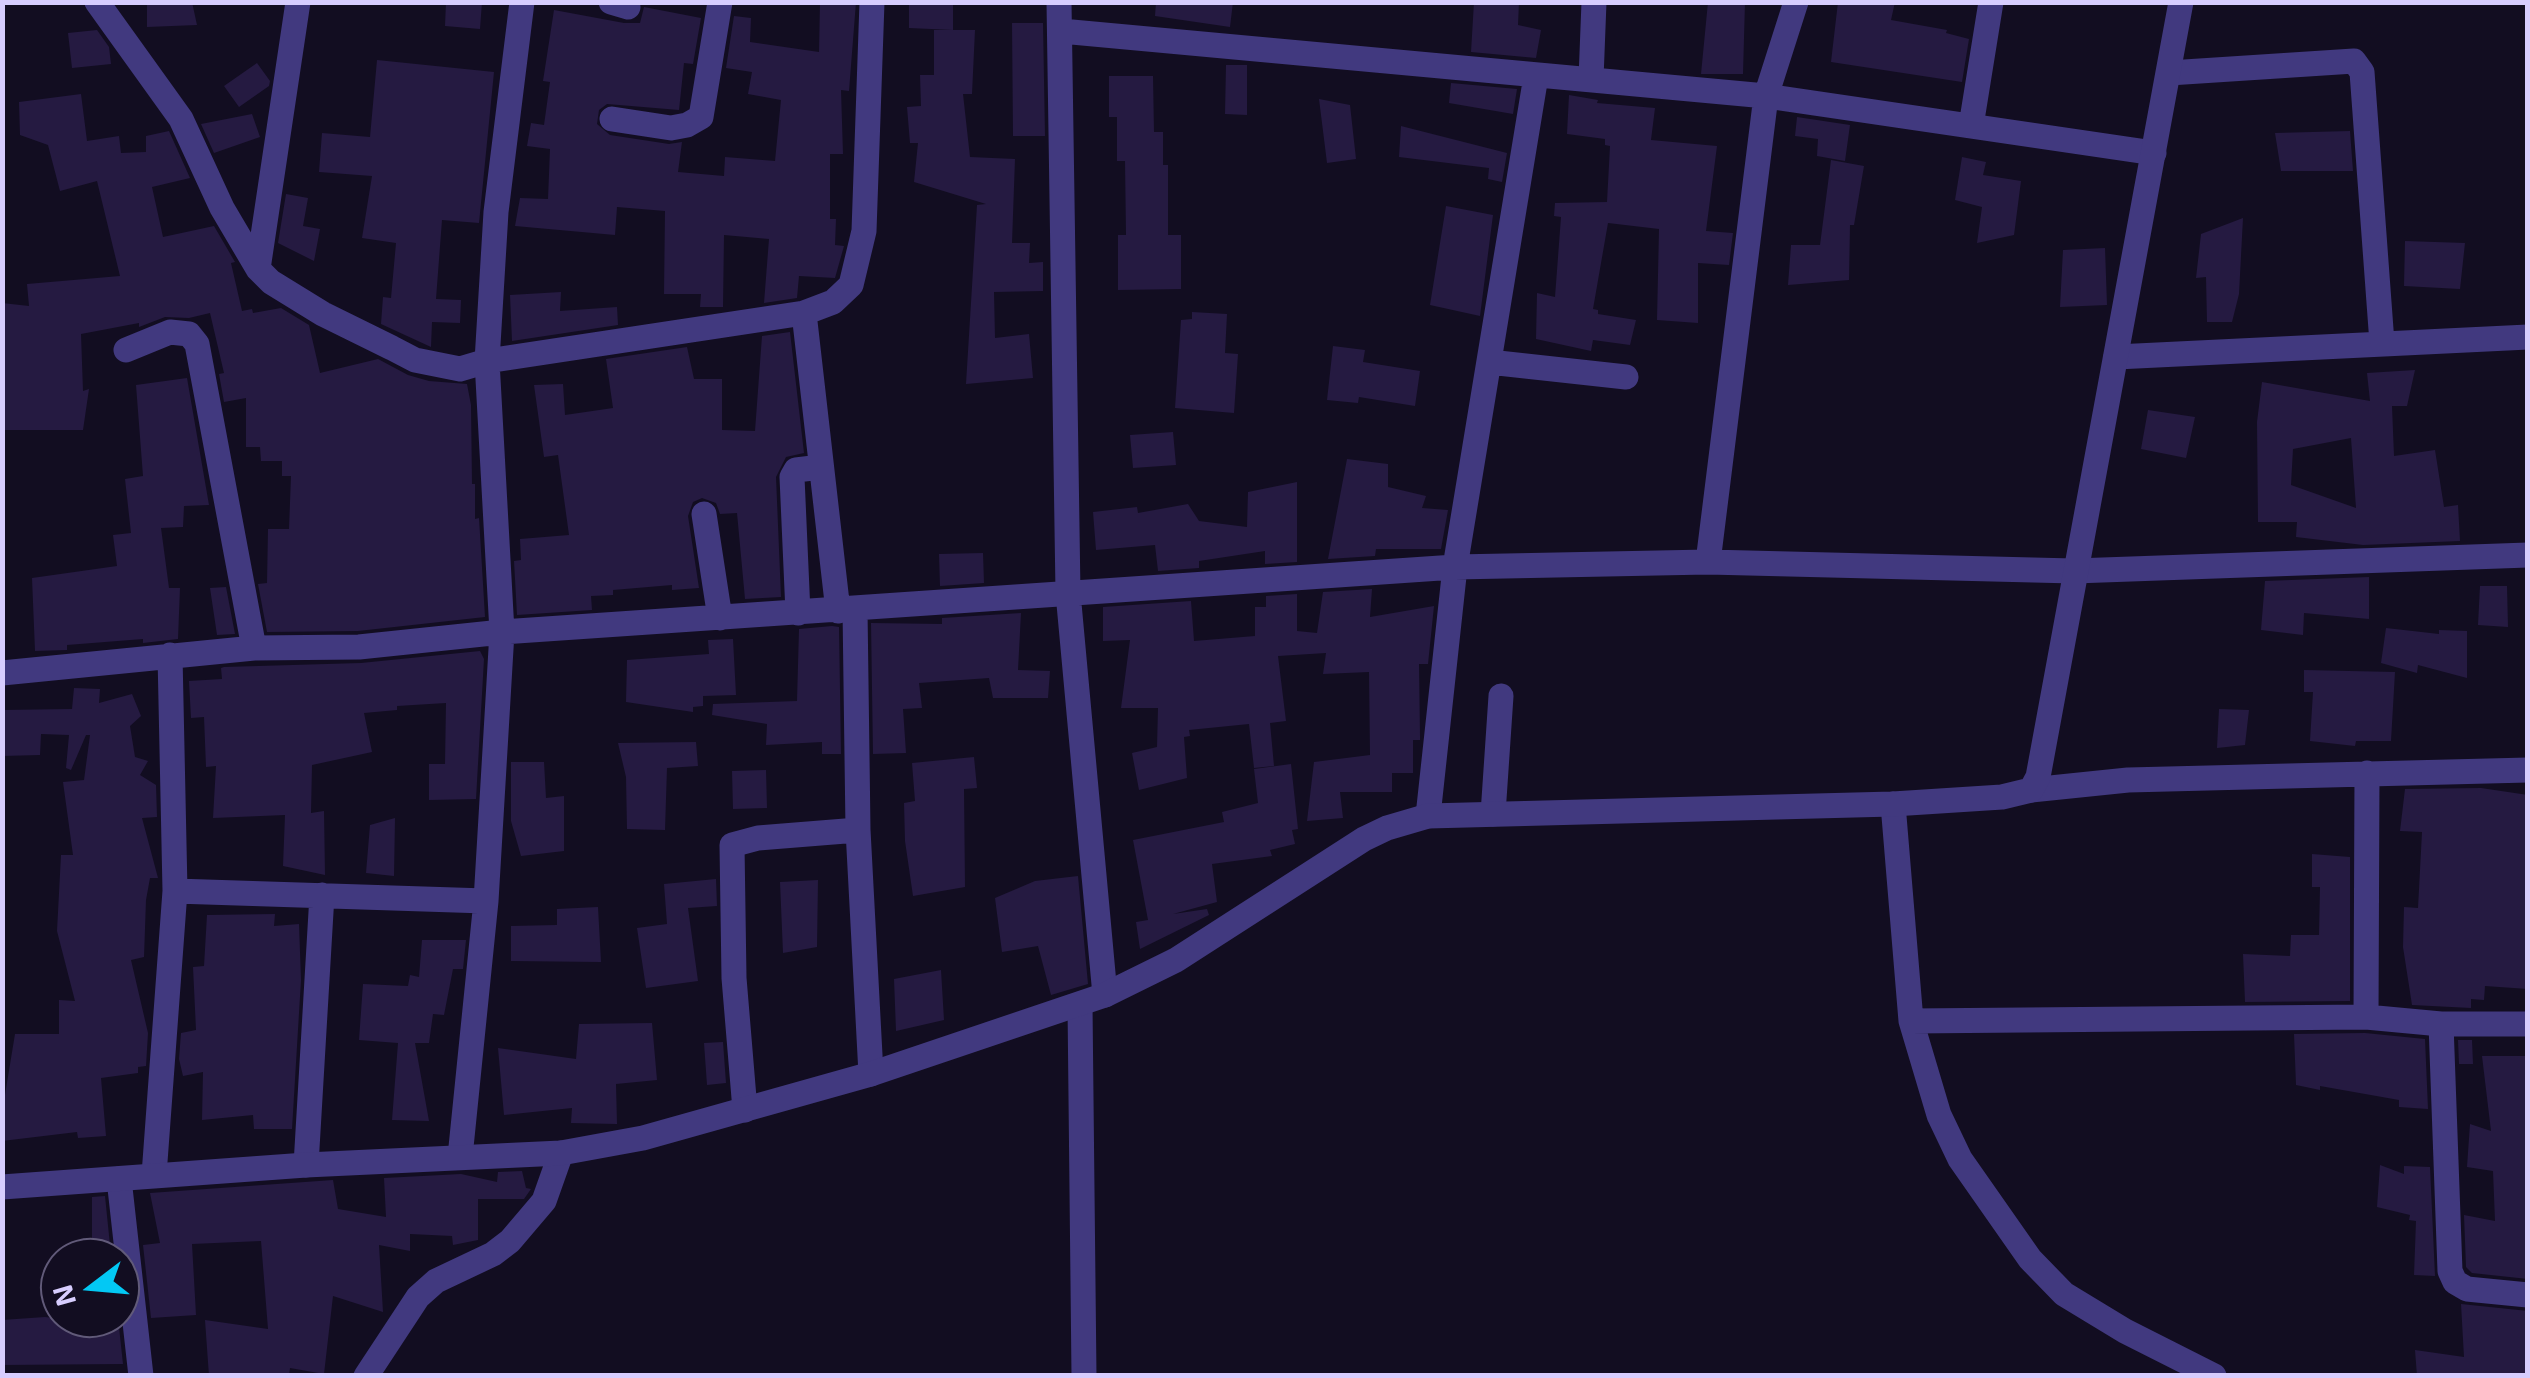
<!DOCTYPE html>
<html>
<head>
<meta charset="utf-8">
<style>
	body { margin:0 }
	#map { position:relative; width:2530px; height:1378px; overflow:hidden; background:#120d21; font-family:"Exo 2",sans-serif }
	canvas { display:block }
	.frame { position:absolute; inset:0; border:5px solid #d7cdfe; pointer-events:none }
	.north { position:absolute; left:40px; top:1238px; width:100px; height:100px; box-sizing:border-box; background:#120d21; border:2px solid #615a79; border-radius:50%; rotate:254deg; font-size:28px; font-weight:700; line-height:40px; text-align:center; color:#d7cdfe }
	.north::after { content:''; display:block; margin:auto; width:35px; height:45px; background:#03c8f4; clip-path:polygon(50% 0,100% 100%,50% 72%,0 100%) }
</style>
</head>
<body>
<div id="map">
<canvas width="2530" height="1378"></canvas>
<div class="frame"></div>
<div class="north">N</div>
</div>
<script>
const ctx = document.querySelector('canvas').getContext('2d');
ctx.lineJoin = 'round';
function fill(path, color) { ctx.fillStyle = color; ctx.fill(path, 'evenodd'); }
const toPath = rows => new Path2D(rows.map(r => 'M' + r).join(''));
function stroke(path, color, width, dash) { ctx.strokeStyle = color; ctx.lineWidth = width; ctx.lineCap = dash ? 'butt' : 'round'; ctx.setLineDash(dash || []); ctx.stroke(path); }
fill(toPath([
	[147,2,192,2,197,25,147,27],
	[446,2,482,2,480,29,445,26],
	[820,2,856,2,849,91,841,90,843,154,830,154,830,219,836,219,835,245,844,246,835,278,799,276,797,298,764,303,769,239,724,235,723,307,700,307,701,294,664,294,665,211,617,207,615,235,515,226,520,198,548,199,550,149,527,146,531,123,544,125,550,82,543,81,554,10,624,23,640,23,644,7,701,18,693,64,684,63,679,110,607,104,599,110,597,124,610,135,669,144,682,142,678,172,724,176,725,157,775,161,781,100,748,94,752,72,726,68,734,16,751,18,750,42,819,52],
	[909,2,953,2,953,30,909,28],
	[1156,2,1233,2,1230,27,1155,16],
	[1474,2,1519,2,1518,25,1541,30,1536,58,1471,52],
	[1708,2,1745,2,1743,74,1701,74],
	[1838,2,1895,2,1891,20,1947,30,1946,33,1969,39,1962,82,1831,62],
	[1012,23,1043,23,1045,136,1013,136],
	[97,30,109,47,111,64,72,68,68,33],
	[934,30,975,30,972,94,963,94,970,157,1015,159,1012,243,1030,243,1029,263,1043,262,1043,291,994,292,995,338,1029,334,1033,378,966,384,977,205,986,204,914,182,918,143,910,143,907,107,921,106,920,75,934,75],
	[377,60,494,72,479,223,442,220,436,299,461,300,460,323,432,322,431,347,381,324,383,297,391,298,396,243,362,238,372,176,319,172,322,133,370,137],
	[257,63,270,81,269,86,239,107,224,86],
	[1226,65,1247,65,1247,115,1225,114],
	[1109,76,1153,76,1154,132,1163,132,1163,165,1168,165,1168,235,1181,235,1181,289,1118,290,1118,235,1126,235,1125,161,1117,161,1117,117,1109,117],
	[1451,83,1517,89,1513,114,1449,103],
	[81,94,87,141,119,136,121,153,146,152,146,136,169,131,190,178,152,187,163,237,214,226,235,262,231,263,242,311,252,309,253,313,281,308,309,325,320,373,378,359,408,375,429,381,467,384,471,405,472,484,475,484,475,519,479,518,485,617,358,631,267,632,258,584,267,583,268,529,289,529,291,476,282,476,282,461,261,461,260,447,246,447,246,398,224,402,219,374,224,373,210,313,189,318,165,317,139,327,139,323,81,334,83,391,89,389,83,430,2,430,2,303,29,306,27,284,120,276,97,181,60,191,48,145,20,135,19,102],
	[1569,95,1598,100,1597,103,1655,108,1651,140,1717,146,1706,231,1733,233,1729,265,1698,263,1698,323,1657,320,1659,229,1608,223,1593,309,1598,310,1598,314,1636,320,1630,345,1593,340,1591,351,1536,339,1537,293,1555,297,1561,217,1554,216,1555,203,1607,202,1610,146,1605,145,1605,139,1567,134],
	[1319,99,1350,105,1356,159,1327,163],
	[252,114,260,137,214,153,201,124],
	[1797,117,1850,125,1845,161,1817,156,1818,139,1795,136],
	[1401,126,1507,153,1502,182,1488,179,1489,168,1399,157],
	[2350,131,2353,171,2281,171,2275,133],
	[1962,157,1986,162,1983,175,2021,181,2014,235,1977,243,1982,207,1955,200],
	[1831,160,1864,166,1854,225,1850,225,1849,280,1788,285,1791,245,1820,245],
	[286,194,308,198,303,226,320,229,314,261,278,243],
	[1446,206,1493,215,1480,316,1430,305],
	[2243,218,2239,294,2232,322,2207,322,2206,277,2196,278,2201,234],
	[2405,241,2465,243,2460,289,2404,286],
	[2105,248,2107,305,2060,307,2063,250],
	[561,292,560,311,617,307,618,325,512,341,510,295],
	[1192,312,1227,314,1225,353,1238,354,1234,413,1175,408,1181,320,1192,319],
	[790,332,804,453,786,457,776,477,781,597,745,599,737,513,720,514,716,503,702,498,693,502,688,516,699,588,672,590,672,585,613,590,613,595,591,596,592,610,517,615,514,561,521,560,520,539,569,535,558,455,544,457,534,385,563,384,565,415,613,408,606,359,687,347,694,379,722,379,722,430,755,431,762,336],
	[1333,346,1365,350,1363,362,1420,371,1415,406,1359,397,1358,403,1327,400],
	[2415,370,2407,406,2392,406,2394,456,2435,450,2444,507,2458,505,2460,541,2363,545,2296,537,2297,522,2258,522,2257,422,2262,382,2370,401,2367,373],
	[2351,438,2356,508,2291,485,2293,449],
	[187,378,209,505,184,506,183,527,161,528,169,588,180,588,178,639,143,643,143,639,67,645,67,650,35,651,32,578,117,566,113,535,131,533,125,479,143,476,136,385],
	[2148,410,2195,417,2186,458,2141,449],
	[1173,432,1176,465,1133,468,1130,435],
	[1347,459,1388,464,1388,487,1426,496,1422,508,1448,510,1441,549,1376,549,1375,556,1328,559],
	[1297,482,1297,562,1265,564,1265,551,1199,561,1199,568,1158,571,1155,545,1096,550,1093,512,1137,507,1138,513,1188,504,1199,521,1247,527,1248,492],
	[983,553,984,583,940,586,939,554],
	[2369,577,2369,619,2304,613,2303,635,2261,630,2265,581],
	[2480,586,2507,586,2508,627,2478,625],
	[226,587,235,634,217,635,210,588],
	[1372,589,1370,617,1434,606,1428,664,1419,664,1420,736,1420,740,1413,740,1413,773,1392,773,1392,792,1340,792,1343,818,1307,821,1314,762,1370,755,1369,672,1323,674,1326,653,1278,656,1286,721,1270,723,1274,766,1254,768,1249,724,1189,730,1190,736,1184,737,1187,778,1139,790,1132,753,1157,747,1158,708,1121,708,1130,640,1103,641,1103,607,1191,601,1194,641,1255,636,1255,607,1266,607,1266,596,1297,594,1297,631,1317,633,1323,592],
	[1021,613,1018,670,1050,671,1048,698,993,698,989,678,919,683,922,708,903,709,906,753,873,754,871,623,942,624,942,618],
	[832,626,839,627,841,754,822,754,822,742,766,745,767,724,712,715,713,704,797,701,799,629],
	[2386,628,2439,634,2439,630,2467,631,2467,678,2418,665,2417,673,2381,663],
	[733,639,736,695,703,696,703,706,693,707,693,712,626,702,627,660,709,654,708,640],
	[480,651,484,659,476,799,429,800,429,764,445,764,446,703,397,706,397,710,364,713,372,752,312,765,311,813,324,811,325,875,283,866,285,815,213,818,216,766,206,767,204,717,191,718,189,681,222,679,221,668,224,667,361,663],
	[2304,670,2395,672,2391,741,2356,741,2355,746,2310,741,2313,692,2304,692],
	[74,688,100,689,99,703,132,694,141,716,130,726,135,757,148,761,140,775,156,785,157,817,142,818,158,878,150,878,146,900,144,957,131,960,148,1033,146,1066,138,1067,138,1073,101,1078,106,1136,78,1138,77,1132,2,1141,2,1113,15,1034,59,1034,59,1000,75,1001,57,931,61,855,73,855,63,782,84,780,90,735,86,735,71,770,66,768,69,735,41,734,40,755,2,756,2,710,72,709],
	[2219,709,2249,710,2245,745,2217,748],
	[696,742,698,766,667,768,665,830,627,829,626,777,618,743],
	[974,757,977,788,964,789,965,887,913,896,905,841,904,803,915,801,912,763],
	[511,762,544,762,546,798,564,796,564,851,521,856,511,821],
	[1291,764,1298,829,1292,830,1295,844,1270,850,1272,856,1212,864,1217,902,1173,914,1207,909,1209,915,1140,949,1136,922,1148,920,1133,840,1224,822,1222,812,1258,803,1254,769],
	[766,770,767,808,733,809,732,771],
	[2481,788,2528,795,2528,989,2485,986,2484,1000,2471,999,2471,1008,2412,1005,2403,947,2404,907,2418,908,2422,832,2400,831,2405,789],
	[395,818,394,876,366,873,370,825],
	[2312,854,2350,857,2350,1001,2245,1002,2243,954,2290,956,2291,935,2319,935,2320,887,2312,887],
	[1078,876,1088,984,1051,995,1038,946,1002,952,995,898,1035,881],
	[716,879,717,906,688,908,698,981,646,988,637,928,667,924,664,884],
	[818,880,817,947,783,953,780,882],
	[598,907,601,962,511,961,511,926,557,925,557,909],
	[275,914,274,926,299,924,301,980,292,1129,254,1129,253,1115,202,1120,203,1072,183,1076,179,1059,181,1033,196,1030,193,967,204,966,207,915],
	[422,940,466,940,463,969,453,969,444,1015,433,1014,429,1043,415,1043,429,1121,392,1120,398,1043,359,1040,363,984,408,986,410,975,419,977],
	[941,970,944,1020,896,1031,894,979],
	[652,1023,657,1080,616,1084,617,1124,571,1123,572,1108,504,1115,498,1048,576,1059,579,1024],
	[2365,1033,2425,1039,2428,1109,2399,1107,2399,1100,2320,1086,2320,1090,2296,1085,2294,1034],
	[2458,1040,2472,1040,2473,1064,2459,1064],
	[723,1042,726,1083,707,1085,704,1043],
	[2482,1056,2528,1056,2528,1279,2472,1273,2466,1267,2464,1215,2495,1221,2493,1171,2467,1167,2470,1124,2491,1131],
	[2380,1165,2404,1174,2404,1166,2430,1167,2435,1276,2414,1275,2416,1221,2409,1220,2410,1215,2377,1207],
	[522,1171,526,1188,531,1189,524,1199,478,1199,478,1240,453,1245,452,1236,410,1234,410,1251,379,1245,383,1312,333,1296,324,1374,290,1368,289,1376,209,1376,205,1320,268,1329,261,1241,192,1244,196,1315,151,1318,143,1245,160,1243,150,1193,333,1180,338,1209,386,1217,384,1178,461,1174,497,1182,498,1172],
	[105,1196,111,1255,92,1254,92,1197],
	[2461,1304,2528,1311,2528,1376,2417,1376,2415,1350,2464,1357],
	[45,1317,90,1323,89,1318,118,1318,123,1364,2,1365,2,1320]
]), '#251a41');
stroke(toPath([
	[97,2,181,119,222,208,258,269,271,282,323,314,392,348,415,360,460,369,487,361,804,313,833,302,851,285,864,231,872,2],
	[611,2,628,7],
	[1059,2,1068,593,1105,995],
	[1061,31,1766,96,2154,153],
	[2169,73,2354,61,2362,72,2382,343],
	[1591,79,1594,2],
	[612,119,671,128,687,125,701,117,720,2],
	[1971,126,1991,2],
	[258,269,298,2],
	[804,313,838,611],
	[126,350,170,332,189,334,197,344,254,648],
	[2116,357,2528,337],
	[1489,362,1626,377],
	[704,514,720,618],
	[1708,562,1766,96,1796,2],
	[855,609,858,830,871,1074],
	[798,613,792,477,796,470,821,467],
	[2,673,254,648,359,647,502,632,1455,567,1708,562,2074,571,2528,555],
	[2031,790,2128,780,2528,770],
	[1893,804,1911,1021,1939,1115,1960,1159,2030,1259,2064,1294,2125,1331,2214,1376],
	[1493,814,1501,696],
	[1428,816,1455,567,1536,76],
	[175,891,486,901],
	[1080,1005,1084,1376],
	[2366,1017,2367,773],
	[1911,1021,2366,1017,2441,1024,2528,1024],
	[2441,1024,2450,1271,2455,1282,2467,1289,2528,1295],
	[745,1110,734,978,732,845,758,838,858,830],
	[460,1157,486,901,502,632,487,361,496,212,522,2],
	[306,1165,322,895],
	[154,1175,175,891,170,655],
	[119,1179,141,1376],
	[366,1376,418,1297,436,1281,493,1254,510,1241,544,1201,561,1153]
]), '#41397f', 25);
stroke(toPath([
	[2,1187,306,1165,561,1153,643,1138,871,1074,1105,995,1176,960,1364,839,1387,828,1428,816,1893,804,2002,797,2031,790,2038,777,2181,2]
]), '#41397f', 25);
</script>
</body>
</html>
